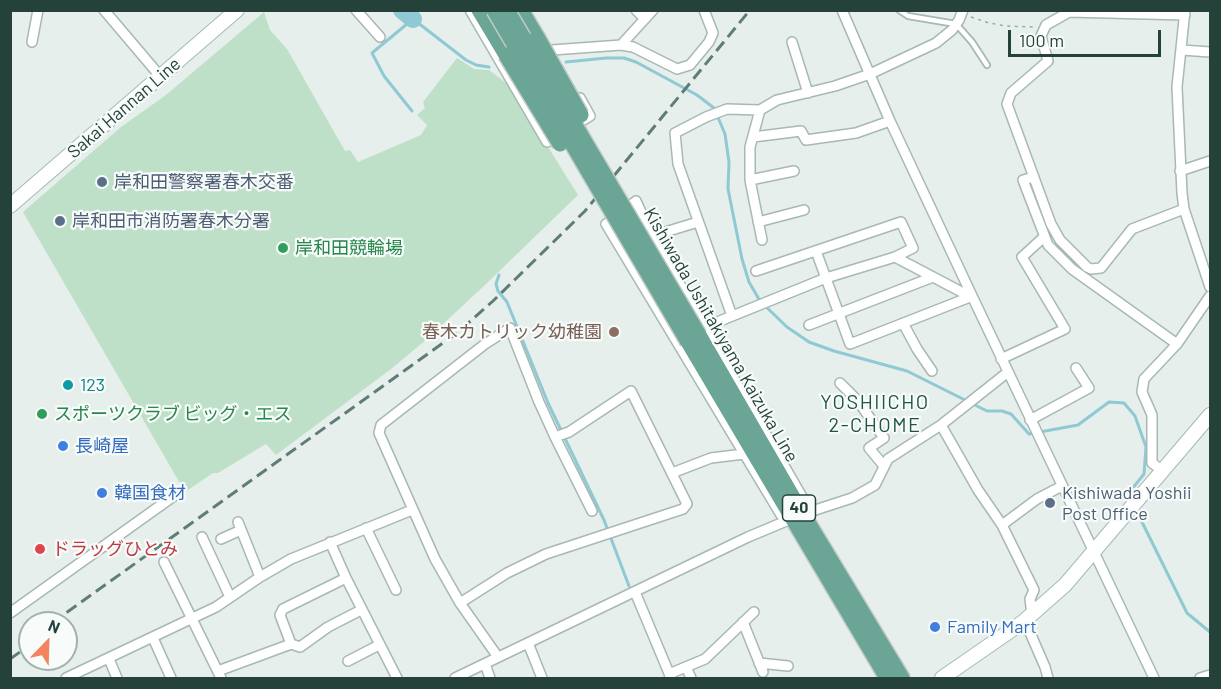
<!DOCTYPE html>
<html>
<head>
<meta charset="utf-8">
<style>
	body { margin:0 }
	#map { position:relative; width:1221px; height:689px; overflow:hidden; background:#e6efeb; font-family:Barlow,sans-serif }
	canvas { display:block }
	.frame { position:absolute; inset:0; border:12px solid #24423a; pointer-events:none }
	.north { position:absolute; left:18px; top:611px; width:60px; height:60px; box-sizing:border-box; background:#f7fbf9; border:2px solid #a3b1ad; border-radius:50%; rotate:23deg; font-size:16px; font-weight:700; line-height:24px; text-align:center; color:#24423a }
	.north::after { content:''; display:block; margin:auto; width:21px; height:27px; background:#f4845f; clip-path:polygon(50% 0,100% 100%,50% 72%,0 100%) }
	.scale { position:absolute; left:1008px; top:30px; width:153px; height:27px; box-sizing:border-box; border:3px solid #24423a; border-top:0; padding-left:8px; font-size:18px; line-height:21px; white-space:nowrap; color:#24423a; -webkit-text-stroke:4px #f7fbf9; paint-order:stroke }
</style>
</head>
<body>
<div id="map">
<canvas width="1221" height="689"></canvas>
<div class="frame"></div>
<div class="north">N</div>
<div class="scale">100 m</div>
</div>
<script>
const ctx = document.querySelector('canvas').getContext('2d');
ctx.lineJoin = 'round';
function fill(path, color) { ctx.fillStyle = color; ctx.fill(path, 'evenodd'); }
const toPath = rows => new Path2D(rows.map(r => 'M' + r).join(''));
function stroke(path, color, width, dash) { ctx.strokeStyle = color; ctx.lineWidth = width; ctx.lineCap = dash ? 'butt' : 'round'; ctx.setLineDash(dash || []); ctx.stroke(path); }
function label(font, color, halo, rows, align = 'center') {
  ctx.font = font + ' Barlow,"Noto Sans JP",sans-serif'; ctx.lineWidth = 4.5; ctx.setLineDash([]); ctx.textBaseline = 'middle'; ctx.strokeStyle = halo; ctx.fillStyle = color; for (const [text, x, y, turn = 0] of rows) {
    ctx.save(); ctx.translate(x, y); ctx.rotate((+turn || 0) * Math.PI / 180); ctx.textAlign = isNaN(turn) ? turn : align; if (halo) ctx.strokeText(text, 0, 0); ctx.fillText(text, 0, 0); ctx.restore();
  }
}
fill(toPath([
	[264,12,270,30,287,49,345,151,350,150,358,162,421,135,427,125,417,115,425,108,423,102,457,58,474,69,489,70,510,86,578,195,487,283,427,339,391,369,276,455,266,444,218,473,213,473,185,492,23,212,121,127,166,95]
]), '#bfe0c8');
stroke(toPath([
	[566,62,606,58,624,58,636,62,697,95,714,108,725,134,729,162,728,189,742,259,749,282,760,301,787,327,809,342,834,351,907,371,987,411,1002,411,1011,414,1029,434,1078,425,1109,402,1124,403,1135,416,1146,447,1144,474,1128,494],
	[412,111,384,76,372,53,413,19,466,60,476,65,489,67],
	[499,275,496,284,498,291,507,302,548,403,604,520,629,586],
	[1140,518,1187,613,1210,632]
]), '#8ec9d4', 3);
stroke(toPath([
	[402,10,413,19]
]), '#8ec9d4', 18);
const lane = toPath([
	[899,10,908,16,956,24,972,42,987,65]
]);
const street = toPath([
	[104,10,160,76],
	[356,10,380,37],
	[470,10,547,142,559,134],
	[636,10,645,19],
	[842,10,890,121,973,298,1154,678],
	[1185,10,1177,87,1182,193,1184,209,1210,287],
	[32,42,38,10],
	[792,42,808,93],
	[621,45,653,10],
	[552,50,621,45,633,47,677,69,690,65,709,42,713,33,704,10],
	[1182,50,1210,52],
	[579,123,590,116,580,98],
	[753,137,801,131,806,140,856,133,890,121],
	[1180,171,1210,161],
	[1034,177,1023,180,1048,245,1072,269,1177,344],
	[750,180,794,171],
	[1184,209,1132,229,1101,268,1091,269,1087,267,1060,240,1051,224,1007,104,1011,93,1048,61,1041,36,1046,25,1069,12,1185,15],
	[758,222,804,210],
	[652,236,698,222],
	[762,240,750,180,750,147,760,110,777,100,835,86,870,74,936,43,952,30,959,20,963,10],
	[816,251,850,344,970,297],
	[756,271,901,222,913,248,895,257],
	[732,316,678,164,675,133,706,117,727,109,760,110],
	[903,323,917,349,932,371],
	[809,325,933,277],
	[705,327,826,278,895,257,973,298],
	[1001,359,1065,329,1022,257,1044,237],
	[840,383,858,401,884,438,869,448,884,466],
	[1030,420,1089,388,1076,368],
	[941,425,978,490,1002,525,1034,590,1030,599,1031,607,1036,612],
	[555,437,592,511],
	[1163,471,1152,463,1152,415,1142,392,1144,379,1177,344,1210,296],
	[672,473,711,458,744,454],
	[791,518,781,515,606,224,636,201,652,236,805,502,803,514],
	[238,522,260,577],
	[1002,525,1037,499,1062,486],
	[366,528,396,590],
	[202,537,230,597],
	[221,539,241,530],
	[330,542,346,578,397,678],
	[164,562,221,678],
	[635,592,671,678],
	[460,603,507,573,546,554,683,509,687,504,631,391,569,432,555,437,539,402,510,328,485,344,381,425,379,433,435,559,460,603,498,657],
	[10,613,178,493],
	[743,622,763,672],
	[1023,622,1028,628,1045,667,1048,678],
	[153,638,171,678],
	[528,643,542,678],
	[291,644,300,647,328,627,361,610],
	[109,659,117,678],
	[348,661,379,645],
	[759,663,788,666],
	[485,664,490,678],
	[686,667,691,678],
	[218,671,291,644,280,615,283,609,346,578],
	[669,674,705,659,754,612],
	[66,678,216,607,260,577,291,559,412,510],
	[455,678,748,537,803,514,852,498,875,485,888,459,941,425,1008,372],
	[1200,678,1210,675]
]);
const secondary = toPath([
	[10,206,237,10],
	[942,678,1023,622,1065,585,1210,415]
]);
const primary = toPath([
	[479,10,506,55],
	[521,10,537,37],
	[699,335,798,506,902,678],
	[688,342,887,678]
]);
stroke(lane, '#a8b8b2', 8);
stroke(street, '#a8b8b2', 12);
stroke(secondary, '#a4bbb3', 16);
stroke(primary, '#c2cac8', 18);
stroke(toPath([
	[971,17,989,23,1006,26,1034,27]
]), '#86b3a5', 1.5, [3, 4.5]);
stroke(lane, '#fff', 4.5);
stroke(street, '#fff', 9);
stroke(secondary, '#fff', 14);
stroke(primary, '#6aa596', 15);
stroke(toPath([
	[52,623,457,333,493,301,585,211,750,10],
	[10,659,30,645]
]), '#5f7d75', 3, [12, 6]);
const primaryBridge = toPath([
	[494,10,688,342],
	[507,10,699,335],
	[537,37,581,115],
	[506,55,560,144]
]);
stroke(primaryBridge, '#c2cac8', 18, []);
stroke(primaryBridge, '#6aa596', 15);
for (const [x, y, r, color] of [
	[102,182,6,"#5c6f8a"],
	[60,221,6,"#5c6f8a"],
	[283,248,6,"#2e9e5b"],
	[614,332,6,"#8d6e63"],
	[68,385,6,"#0f9aa8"],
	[42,414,6,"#2e9e5b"],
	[63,446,6,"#3f7fe0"],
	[102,493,6,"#3f7fe0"],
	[1050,503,6,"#5c6f8a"],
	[40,549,6,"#e0444e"],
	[935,627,6,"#3f7fe0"]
]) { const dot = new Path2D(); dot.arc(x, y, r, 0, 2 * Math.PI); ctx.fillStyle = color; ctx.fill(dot); stroke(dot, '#f7fbf9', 2); }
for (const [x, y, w] of [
	[799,508,33]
]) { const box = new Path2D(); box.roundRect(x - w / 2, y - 13, w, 26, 4.5); ctx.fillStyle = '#f7fbf9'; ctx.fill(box); stroke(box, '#24423a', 1.5); }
label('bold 16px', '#24423a', null, [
	["40",799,508]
]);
label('18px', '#24423a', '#f7fbf9', [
	["Sakai Hannan Line",124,108,-41],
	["Kishiwada Ushitakiyama Kaizuka Line",721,335,60]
]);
label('18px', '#4e5e75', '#f7fbf9', [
	["岸和田警察署春木交番",114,182],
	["岸和田市消防署春木分署",72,221],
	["Kishiwada Yoshii",1062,493],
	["Post Office",1062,514]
], 'left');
label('18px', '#27864d', '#f7fbf9', [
	["岸和田競輪場",295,248],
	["スポーツクラブ ビッグ・エス",54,414]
], 'left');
label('18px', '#785e54', '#f7fbf9', [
	["春木カトリック幼稚園",602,332]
], 'right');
label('18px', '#0d838f', '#f7fbf9', [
	["123",80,385]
], 'left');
label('18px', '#366cbe', '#f7fbf9', [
	["長崎屋",75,446],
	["韓国食材",114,493],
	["Family Mart",947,627]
], 'left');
label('18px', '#be3a42', '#f7fbf9', [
	["ドラッグひとみ",52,549]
], 'left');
ctx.letterSpacing = '1.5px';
label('20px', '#1f5548', '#f7fbf9', [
	["YOSHIICHO",875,402],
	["2-CHOME",875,425]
]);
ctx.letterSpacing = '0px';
</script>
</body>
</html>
